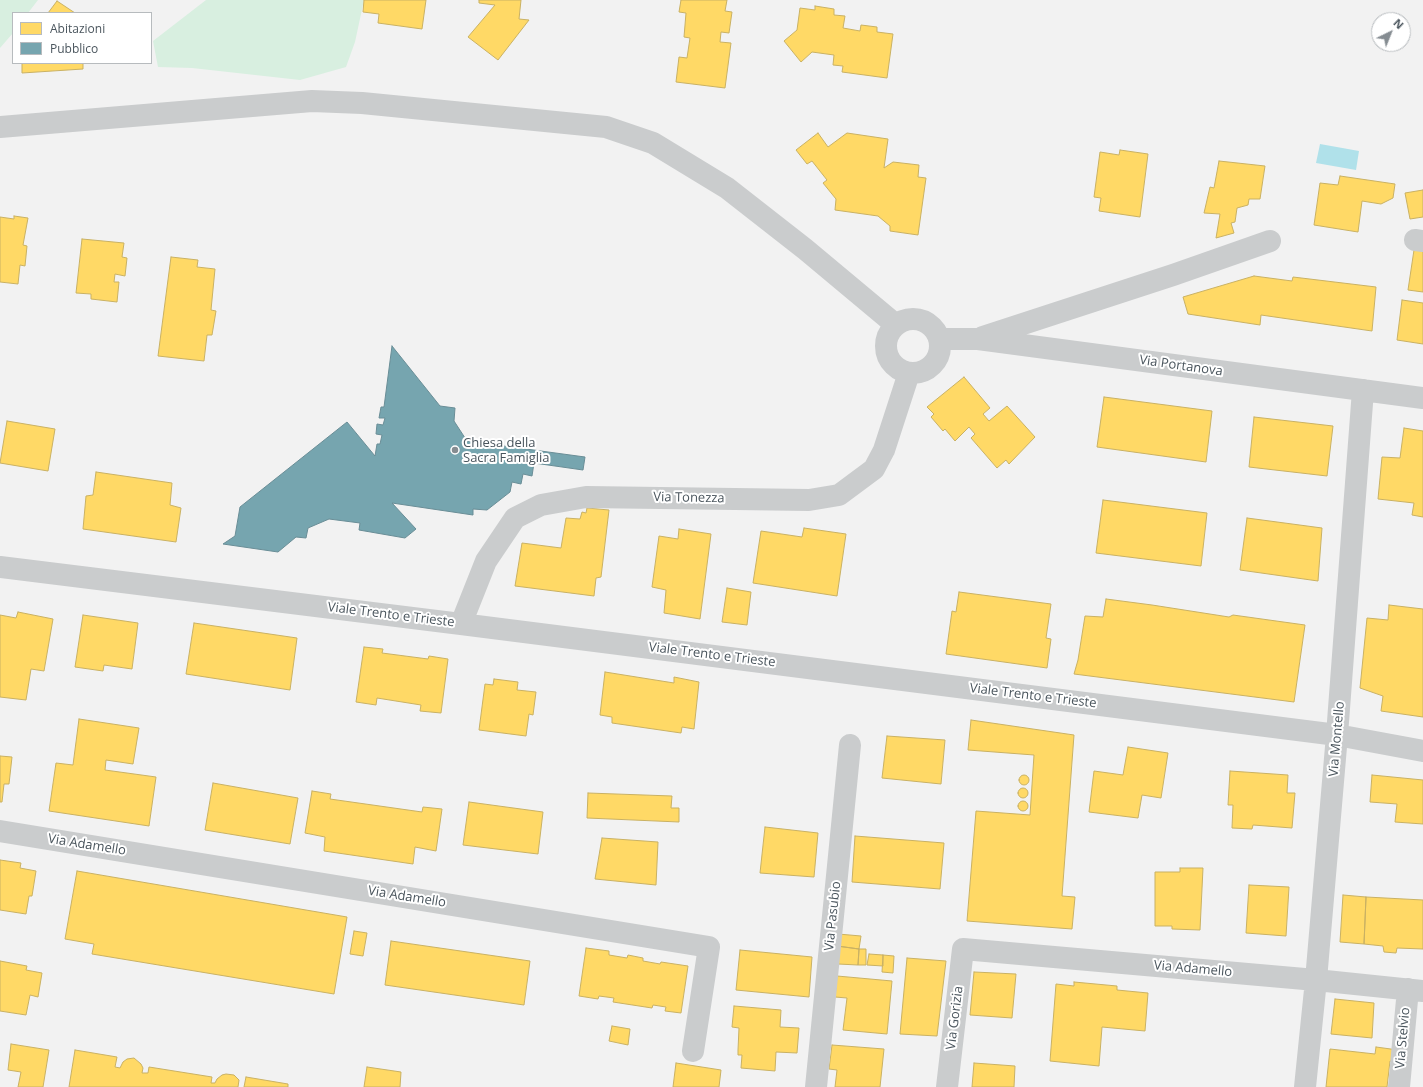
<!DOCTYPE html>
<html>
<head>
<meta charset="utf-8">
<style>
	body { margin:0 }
	#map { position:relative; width:1423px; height:1087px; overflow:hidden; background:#f2f2f2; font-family:"Open Sans",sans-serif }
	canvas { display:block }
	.legend { position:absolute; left:12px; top:12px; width:140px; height:52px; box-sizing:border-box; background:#fff; border:1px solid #b7bbbe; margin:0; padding:5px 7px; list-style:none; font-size:12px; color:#4a555d }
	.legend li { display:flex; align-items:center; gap:8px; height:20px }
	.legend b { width:20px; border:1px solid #b7bbbe }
	.north { position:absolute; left:1371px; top:12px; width:40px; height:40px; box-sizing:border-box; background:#fff; border:1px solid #b7bbbe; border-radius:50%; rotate:43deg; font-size:11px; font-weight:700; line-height:16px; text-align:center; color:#4a555d }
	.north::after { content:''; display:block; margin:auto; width:14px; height:18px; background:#858c91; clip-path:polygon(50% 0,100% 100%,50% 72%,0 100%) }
</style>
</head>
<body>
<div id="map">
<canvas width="1423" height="1087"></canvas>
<ul class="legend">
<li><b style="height:11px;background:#ffd966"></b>Abitazioni</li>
<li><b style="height:11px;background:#76a5af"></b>Pubblico</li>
</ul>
<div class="north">N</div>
</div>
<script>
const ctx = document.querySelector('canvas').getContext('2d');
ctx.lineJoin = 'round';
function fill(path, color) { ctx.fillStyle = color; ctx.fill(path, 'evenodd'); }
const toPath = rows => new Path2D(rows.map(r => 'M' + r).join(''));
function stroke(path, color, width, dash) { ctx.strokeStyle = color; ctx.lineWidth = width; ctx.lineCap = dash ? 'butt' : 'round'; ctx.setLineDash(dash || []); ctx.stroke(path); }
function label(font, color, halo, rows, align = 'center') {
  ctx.font = font + ' "Open Sans",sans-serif'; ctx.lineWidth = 4; ctx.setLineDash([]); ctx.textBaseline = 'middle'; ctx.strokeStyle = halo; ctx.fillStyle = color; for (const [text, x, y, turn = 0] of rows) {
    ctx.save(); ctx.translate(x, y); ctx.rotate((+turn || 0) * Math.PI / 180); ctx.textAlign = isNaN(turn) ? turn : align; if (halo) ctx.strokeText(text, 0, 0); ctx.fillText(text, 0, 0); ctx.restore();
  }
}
fill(toPath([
	[0,0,38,0,28,13,13,13,13,33,0,48],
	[206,0,364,0,355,42,346,67,300,80,192,68,158,67,153,41]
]), '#d8efe0');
fill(toPath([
	[1320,144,1359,151,1356,170,1316,163]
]), '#b0e1ea');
const homes = toPath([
	[364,0,426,0,422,29,378,23,379,14,363,12,364,0],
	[479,0,521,0,519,19,529,20,498,60,468,37,495,5,479,3,479,0],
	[681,0,727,0,725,11,732,12,729,33,721,32,720,42,731,43,725,88,676,82,679,57,687,58,690,38,684,37,686,13,679,12,681,0],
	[57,1,75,13,48,13,57,1],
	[815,6,834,9,834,15,845,16,843,28,860,31,861,25,877,27,877,32,893,34,887,78,842,72,843,66,833,65,834,55,812,52,801,62,784,41,797,30,800,8,815,10,815,6],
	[22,63,83,63,83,69,22,73,22,63],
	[818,133,828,147,847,133,888,139,884,168,893,162,919,165,918,177,926,178,918,235,890,231,890,226,878,216,835,210,836,199,823,183,827,180,812,161,807,164,796,150,818,133],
	[1120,150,1148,154,1140,217,1099,211,1101,198,1094,197,1100,152,1119,155,1120,150],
	[1219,161,1265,166,1260,199,1249,199,1248,205,1237,208,1235,222,1231,223,1234,233,1216,238,1220,214,1204,213,1210,187,1214,188,1219,161],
	[1340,176,1395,184,1393,198,1381,204,1362,201,1358,232,1314,225,1320,183,1338,185,1340,176],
	[1423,190,1423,217,1410,219,1405,193,1423,190],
	[14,216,28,218,23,245,27,246,25,266,20,265,18,284,0,282,0,217,14,219,14,216],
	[82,239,124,243,122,257,127,258,125,276,115,274,114,282,119,282,117,302,91,299,91,294,76,293,82,239],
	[1414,250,1423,251,1423,292,1408,290,1414,250],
	[171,257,198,260,197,267,215,269,211,310,216,311,212,335,207,335,204,361,158,356,171,257],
	[1254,276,1292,281,1293,277,1376,287,1372,331,1261,315,1260,325,1188,314,1183,297,1254,276],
	[1402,300,1423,303,1423,344,1397,340,1402,300],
	[964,377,990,408,983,414,989,421,1007,406,1035,437,1009,464,1006,460,997,468,971,438,975,434,969,427,955,441,945,429,943,431,931,417,934,414,927,407,964,377],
	[1104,397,1212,411,1206,462,1097,447,1104,397],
	[1254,417,1333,426,1327,476,1249,467,1254,417],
	[7,421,55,429,48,471,0,463,7,421],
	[1404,428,1423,431,1423,517,1412,515,1414,503,1378,499,1382,457,1400,458,1404,428],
	[96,472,172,483,170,505,181,508,176,542,83,529,86,496,93,495,96,472],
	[1103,500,1207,513,1201,566,1096,553,1103,500],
	[587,508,609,510,601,577,596,578,594,596,515,586,522,543,561,548,566,518,580,519,582,512,586,513,587,508],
	[1247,518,1322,528,1318,581,1240,570,1247,518],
	[804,528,846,534,837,596,753,583,761,531,802,537,804,528],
	[679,529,711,534,700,619,664,613,666,590,652,587,659,536,678,539,679,529],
	[727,588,751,592,747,625,722,622,727,588],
	[959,592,1051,604,1046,638,1051,639,1047,668,946,654,952,611,956,612,959,592],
	[1106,599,1152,605,1229,617,1233,615,1305,625,1294,702,1074,674,1078,660,1085,616,1103,617,1106,599],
	[1389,605,1423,609,1423,717,1381,711,1383,696,1360,688,1367,618,1388,620,1389,605],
	[18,612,53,619,44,671,31,669,26,700,0,697,0,615,16,618,18,612],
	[83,615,138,623,132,669,104,665,103,671,75,667,83,615],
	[194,623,297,638,290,690,186,674,194,623],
	[364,647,383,649,382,653,428,659,429,656,448,659,441,713,420,711,421,705,377,698,376,705,356,702,364,647],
	[605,672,674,683,674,677,699,682,694,729,682,727,681,733,612,723,612,717,600,715,605,672],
	[494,679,518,682,517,690,536,692,533,715,529,714,526,736,479,730,485,684,493,685,494,679],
	[79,719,139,728,133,764,106,760,105,770,156,777,149,826,49,811,56,763,73,765,79,719],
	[971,720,1074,735,1062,896,1075,897,1072,929,967,921,976,811,1030,815,1034,755,968,750,971,720],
	[887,736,945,740,941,784,882,778,887,736],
	[1128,747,1168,753,1161,798,1142,795,1138,818,1089,812,1094,771,1123,775,1128,747],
	[0,756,12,757,9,784,4,784,2,802,0,802,0,756],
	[1230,771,1288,775,1287,793,1295,793,1292,828,1253,825,1252,829,1232,828,1233,805,1228,805,1230,771],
	'1019 780a5 5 0 1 1 10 0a5 5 0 1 1-10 0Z',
	[1372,775,1423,780,1423,824,1395,822,1397,804,1370,802,1372,775],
	[213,783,298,798,290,844,205,830,213,783],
	'1018 793a5 5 0 1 1 10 0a5 5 0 1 1-10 0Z',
	[312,791,331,794,330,799,422,812,423,807,442,809,436,851,415,847,413,864,324,851,325,837,305,833,312,791],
	[588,793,672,796,671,808,679,808,679,822,587,818,588,793],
	'1018 806a5 5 0 1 1 10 0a5 5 0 1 1-10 0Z',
	[469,802,543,812,538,854,463,845,469,802],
	[765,827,818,833,814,877,760,873,765,827],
	[855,836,944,843,940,889,852,882,855,836],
	[602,838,658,842,656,885,595,879,602,838],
	[0,860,21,863,20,868,36,871,32,896,29,896,26,914,0,910,0,860],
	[1180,868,1203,868,1200,930,1172,929,1172,926,1155,926,1155,872,1180,872,1180,868],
	[77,871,347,917,334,994,92,954,94,944,65,939,77,871],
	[1249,885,1289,887,1286,936,1246,933,1249,885],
	[1343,895,1366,897,1364,944,1340,942,1343,895],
	[1366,897,1423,900,1423,949,1397,948,1396,953,1384,952,1383,946,1364,944,1366,897],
	[354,931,367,933,363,956,350,954,354,931],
	[838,934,861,936,859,949,837,946,838,934],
	[391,941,530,961,524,1005,385,985,391,941],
	[837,946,859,949,858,965,838,964,837,946],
	[586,948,609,951,609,955,627,958,628,955,643,958,643,961,660,964,661,962,688,966,681,1013,665,1011,666,1007,653,1005,652,1008,613,1002,614,998,599,996,598,999,579,996,586,948],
	[859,949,866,949,866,965,858,965,859,949],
	[740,950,812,957,809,997,736,990,740,950],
	[869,954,883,955,883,966,867,965,869,954],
	[883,955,894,956,893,973,882,972,883,955],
	[907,958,946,961,937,1036,900,1034,907,958],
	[0,961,27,966,26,970,42,973,38,997,30,995,26,1015,0,1011,0,961],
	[974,972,1016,974,1012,1018,970,1015,974,972],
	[837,976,892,981,887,1034,843,1030,847,998,835,997,837,976],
	[1074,982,1117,986,1117,990,1148,993,1145,1031,1102,1027,1099,1066,1050,1061,1056,984,1074,986,1074,982],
	[1335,999,1374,1003,1372,1038,1331,1034,1335,999],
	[734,1006,781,1010,780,1027,799,1028,797,1053,776,1052,775,1071,741,1068,742,1055,738,1055,738,1050,739,1028,732,1027,734,1006],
	[612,1026,630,1029,628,1045,609,1041,612,1026],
	[11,1044,49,1050,43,1087,18,1087,21,1072,8,1070,11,1044],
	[832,1045,884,1049,880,1087,835,1087,837,1070,829,1069,832,1045],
	[1376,1047,1398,1050,1397,1062,1390,1061,1387,1087,1326,1087,1330,1049,1375,1054,1376,1047],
	[75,1050,117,1057,115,1067,120,1068,123,1062,127,1059,134,1058,141,1064,143,1068,142,1073,148,1073,149,1067,212,1077,211,1083,215,1083,217,1079,222,1075,226,1074,234,1075,239,1080,238,1087,69,1087,75,1050],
	[676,1063,721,1070,719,1087,673,1087,676,1063],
	[974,1063,1015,1066,1014,1087,972,1087,974,1063],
	[367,1067,401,1072,400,1087,364,1087,367,1067],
	[246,1077,288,1084,288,1087,244,1087,246,1077]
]);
fill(homes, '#ffd966');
stroke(homes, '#c9b163', 1);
const public = toPath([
	[392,346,440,406,455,408,454,421,467,441,585,457,583,470,534,463,532,476,523,474,521,484,512,482,510,492,487,510,473,509,473,515,392,503,416,529,405,538,359,530,360,523,329,519,308,528,306,538,296,537,278,552,223,544,235,536,240,507,347,422,375,456,377,444,380,444,382,435,376,434,377,424,383,425,385,418,379,418,381,407,384,407,392,346]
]);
fill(public, '#76a5af');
stroke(public, '#698d96', 1);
stroke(toPath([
	[0,127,312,101,362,103,606,127,653,143,727,188,805,249,896,325],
	[1415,240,1423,241],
	'886 346a27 27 0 1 1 54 0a27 27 0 1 1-54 0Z',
	[983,337,1173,275,1270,241],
	[939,339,978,339,1423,398],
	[0,567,461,624,1337,735,1423,751],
	[461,624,486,561,515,518,541,505,586,497,809,500,839,495,874,469,884,450,909,373],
	[0,831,709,947,693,1051],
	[816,1087,850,745],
	[947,1087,963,949,1316,980,1423,991],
	[1305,1087,1316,980,1337,735,1363,390],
	[1399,1087,1408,989]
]), '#cacccd', 22);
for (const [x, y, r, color] of [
	[455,450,4,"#858c91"]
]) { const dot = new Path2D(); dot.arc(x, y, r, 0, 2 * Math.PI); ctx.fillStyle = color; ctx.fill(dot); stroke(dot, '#fff', 1.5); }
label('13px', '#4a555d', '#fff', [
	["Via Portanova",1181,366,8],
	["Via Tonezza",689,498,1],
	["Viale Trento e Trieste",391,615,7],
	["Viale Trento e Trieste",712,655,7],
	["Viale Trento e Trieste",1033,696,7],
	["Via Montello",1337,739,-85],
	["Via Adamello",87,845,9],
	["Via Adamello",407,897,9],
	["Via Pasubio",833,916,-84],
	["Via Adamello",1193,969,5],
	["Via Gorizia",955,1018,-83],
	["Via Stelvio",1403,1038,-85]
]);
label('13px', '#4a555d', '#fff', [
	["Chiesa della",463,443],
	["Sacra Famiglia",463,458]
], 'left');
</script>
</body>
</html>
